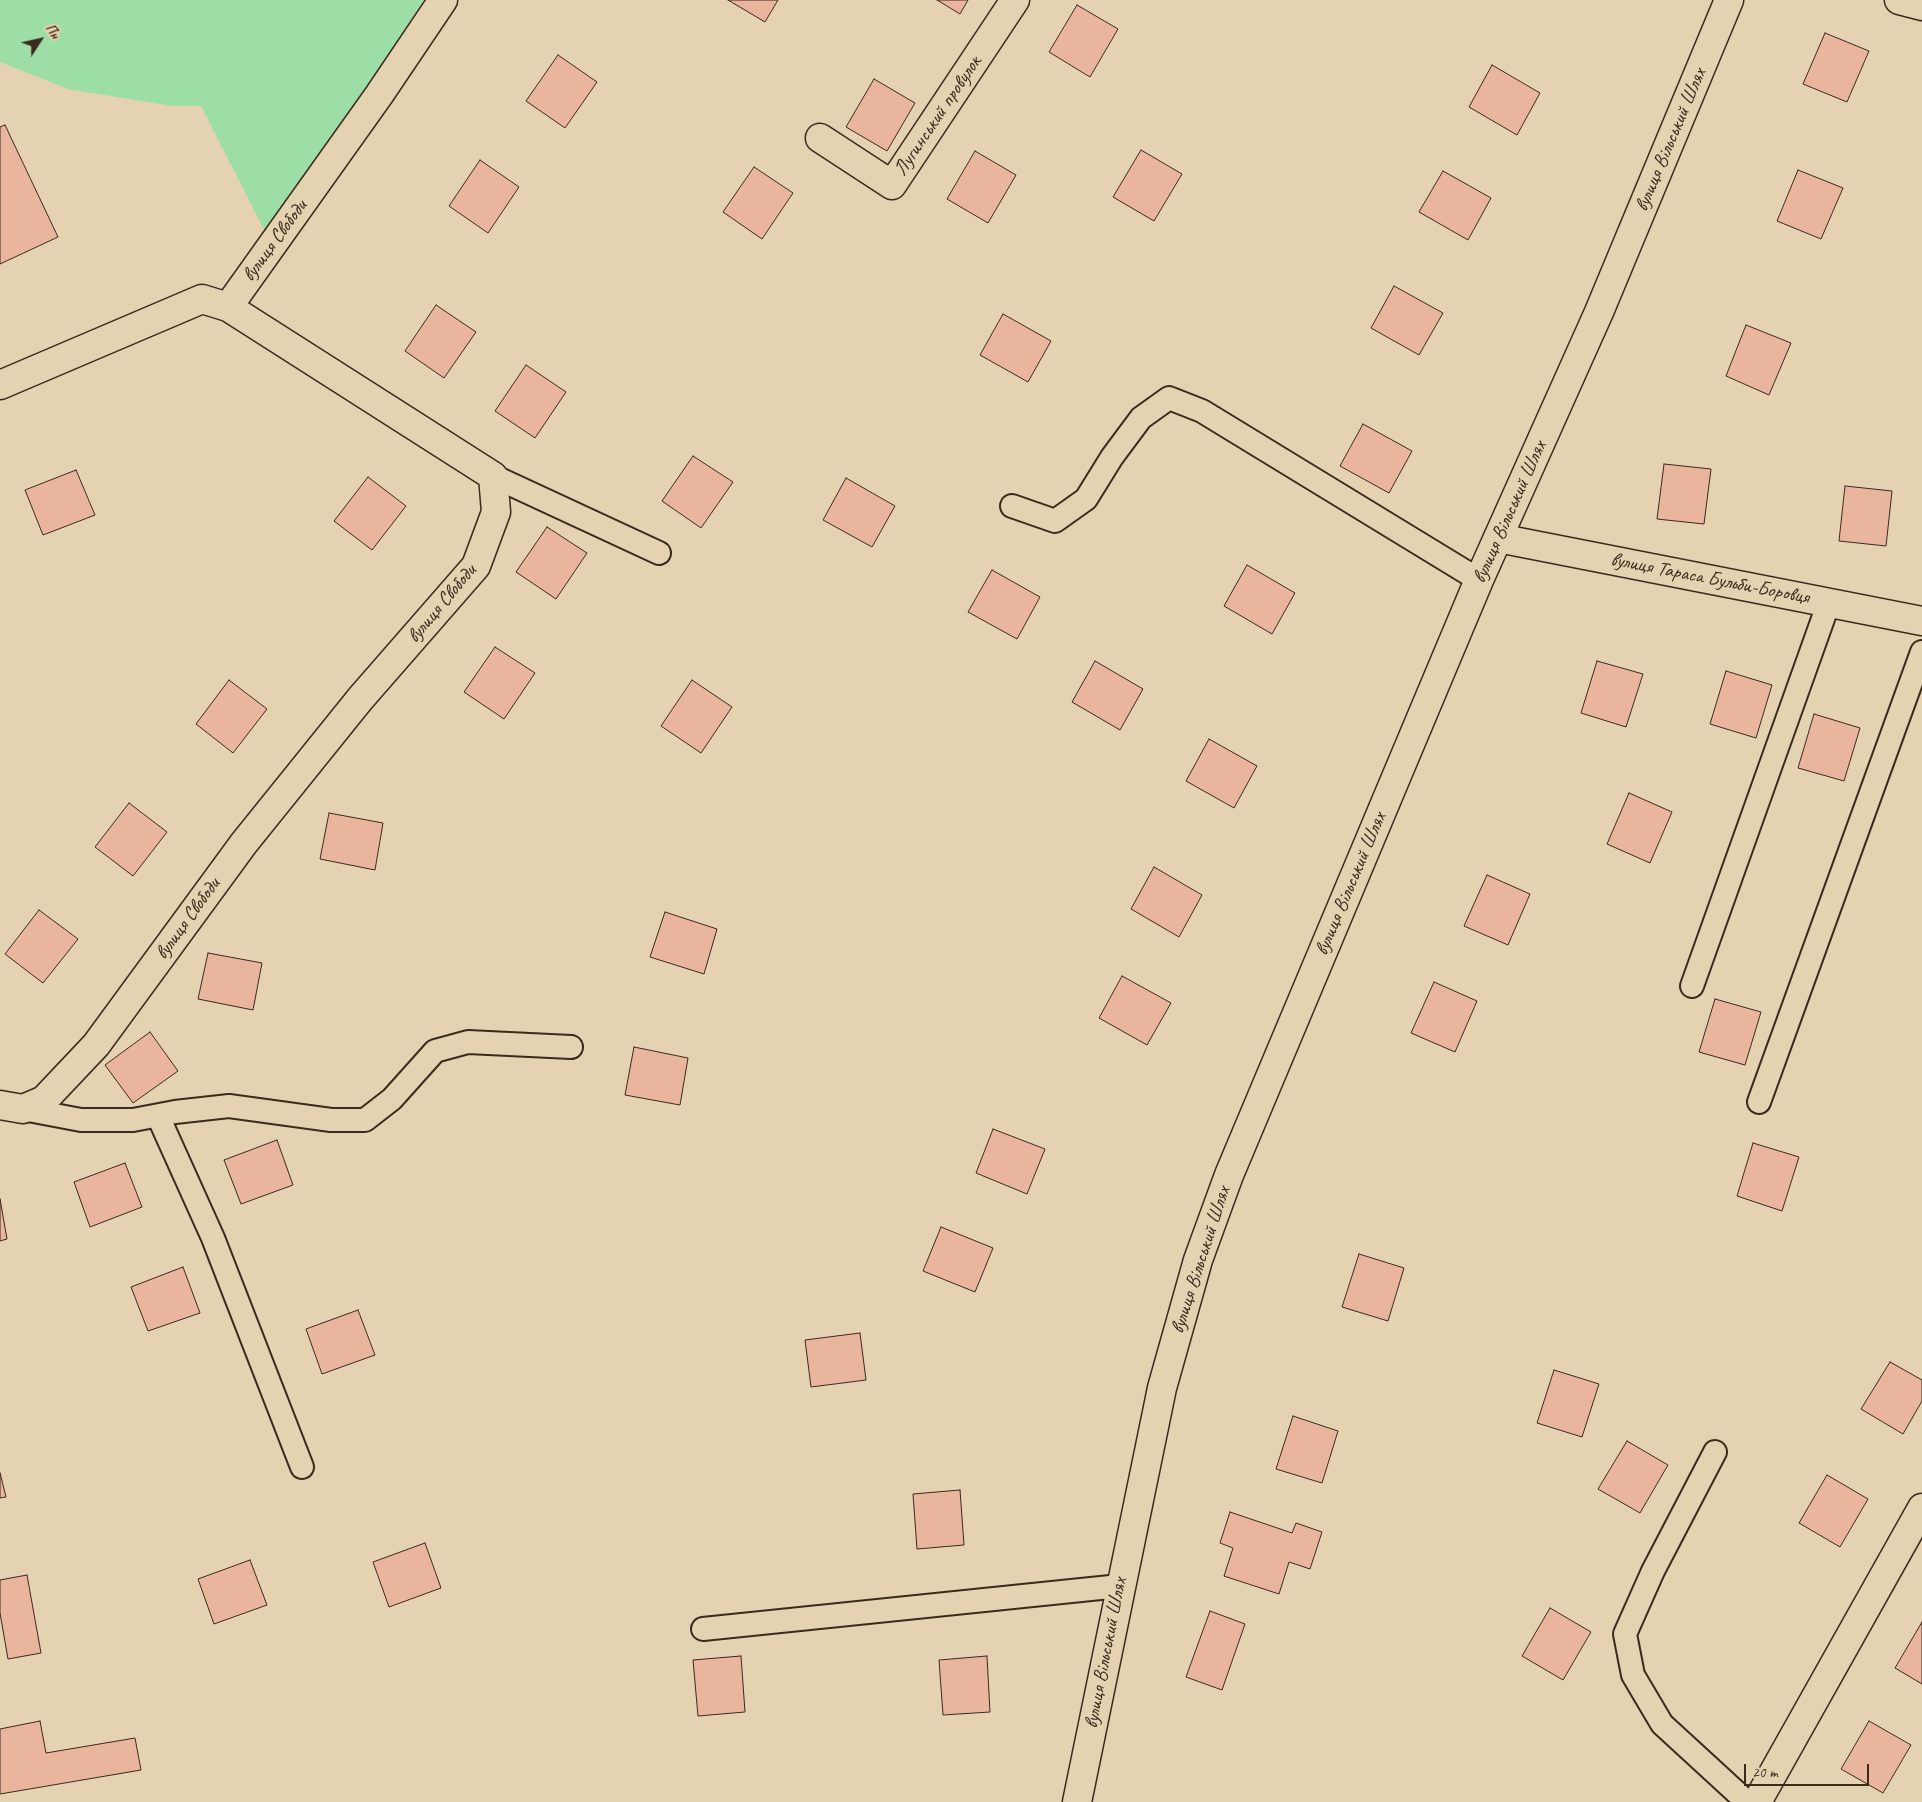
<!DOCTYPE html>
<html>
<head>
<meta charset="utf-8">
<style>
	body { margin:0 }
	#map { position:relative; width:1922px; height:1802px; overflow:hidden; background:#e4d2b0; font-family:Caveat,sans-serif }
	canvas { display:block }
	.north { position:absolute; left:15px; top:15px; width:50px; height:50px; -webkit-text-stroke:4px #e4d2b0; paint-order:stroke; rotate:55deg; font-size:14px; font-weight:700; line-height:20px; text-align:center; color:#3b2a1e }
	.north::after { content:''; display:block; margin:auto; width:18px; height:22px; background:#3b2a1e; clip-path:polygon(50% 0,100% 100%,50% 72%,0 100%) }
	.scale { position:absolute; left:1744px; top:1764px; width:125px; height:22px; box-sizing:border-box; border:2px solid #3b2a1e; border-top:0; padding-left:6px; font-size:15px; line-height:18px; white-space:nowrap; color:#3b2a1e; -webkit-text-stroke:4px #e4d2b0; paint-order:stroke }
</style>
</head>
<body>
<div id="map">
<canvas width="1922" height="1802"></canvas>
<div class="north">Пн</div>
<div class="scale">20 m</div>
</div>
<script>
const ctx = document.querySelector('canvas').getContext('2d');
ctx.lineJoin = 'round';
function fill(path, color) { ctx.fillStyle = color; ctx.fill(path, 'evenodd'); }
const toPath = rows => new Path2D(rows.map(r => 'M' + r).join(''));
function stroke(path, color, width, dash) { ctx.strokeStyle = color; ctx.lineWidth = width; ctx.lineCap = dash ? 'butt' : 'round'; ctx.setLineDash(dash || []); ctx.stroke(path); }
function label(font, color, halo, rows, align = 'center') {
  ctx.font = font + ' Caveat,sans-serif'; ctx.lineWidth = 4; ctx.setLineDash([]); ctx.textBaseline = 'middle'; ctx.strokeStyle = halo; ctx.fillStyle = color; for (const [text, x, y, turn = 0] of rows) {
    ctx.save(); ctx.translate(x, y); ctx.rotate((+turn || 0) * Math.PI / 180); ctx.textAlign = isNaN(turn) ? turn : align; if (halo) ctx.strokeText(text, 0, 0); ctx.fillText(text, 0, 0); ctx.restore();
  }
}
fill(toPath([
	[0,0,443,0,272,245,201,106,172,106,68,89,0,62]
]), '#9ddda6');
const building = toPath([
	[728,0,778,0,765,22,728,0],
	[937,0,968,0,960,14,937,0],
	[1077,5,1118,29,1090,77,1049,52,1077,5],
	[1825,33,1869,51,1847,102,1803,84,1825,33],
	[558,55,597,82,565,128,526,101,558,55],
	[1492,65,1540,93,1517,135,1469,107,1492,65],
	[874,79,915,103,887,151,846,127,874,79],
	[5,125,58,237,0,264,0,127,5,125],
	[1141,150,1182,174,1154,221,1113,197,1141,150],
	[975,151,1016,175,988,223,947,199,975,151],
	[480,160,519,187,488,233,449,206,480,160],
	[754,167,793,193,762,239,723,212,754,167],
	[1798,170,1843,188,1821,239,1777,221,1798,170],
	[1443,171,1491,198,1468,240,1419,212,1443,171],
	[1394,286,1443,313,1419,355,1371,328,1394,286],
	[436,305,476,332,444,378,405,351,436,305],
	[1003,314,1051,341,1028,382,980,355,1003,314],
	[1746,325,1791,343,1769,395,1726,376,1746,325],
	[526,365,566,392,535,438,495,411,526,365],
	[1363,424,1412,451,1389,493,1340,466,1363,424],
	[693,456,733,482,701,528,662,501,693,456],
	[1664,464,1711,469,1704,524,1657,519,1664,464],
	[76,470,95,515,43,535,25,490,76,470],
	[368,477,406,506,372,550,334,521,368,477],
	[846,478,895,506,872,547,823,520,846,478],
	[1845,486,1892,491,1886,546,1839,541,1845,486],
	[547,527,587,553,556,599,516,572,547,527],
	[1247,565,1295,593,1272,634,1224,606,1247,565],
	[992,570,1040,597,1017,639,968,612,992,570],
	[495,647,535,673,504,719,464,692,495,647],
	[1095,661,1143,689,1120,730,1072,702,1095,661],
	[1597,661,1643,674,1626,727,1581,713,1597,661],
	[1726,671,1772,685,1756,738,1710,724,1726,671],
	[229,680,267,709,233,753,196,724,229,680],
	[692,680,732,707,701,753,661,726,692,680],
	[1814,714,1860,728,1844,781,1798,768,1814,714],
	[1209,739,1257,766,1234,808,1186,781,1209,739],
	[1629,793,1672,812,1650,863,1607,844,1629,793],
	[129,803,167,832,133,876,95,847,129,803],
	[329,813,383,823,375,870,320,859,329,813],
	[1154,867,1202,895,1179,937,1131,909,1154,867],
	[1487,875,1530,894,1508,945,1464,926,1487,875],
	[39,910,78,939,43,983,5,954,39,910],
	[665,912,717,929,704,974,650,957,665,912],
	[208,953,262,963,253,1010,198,999,208,953],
	[1122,976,1171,1003,1147,1045,1099,1018,1122,976],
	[1434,982,1477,1001,1455,1052,1411,1033,1434,982],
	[1715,999,1761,1012,1745,1065,1699,1052,1715,999],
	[150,1032,178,1071,133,1103,105,1065,150,1032],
	[634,1047,688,1058,680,1105,625,1095,634,1047],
	[993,1129,1045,1149,1027,1194,976,1173,993,1129],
	[277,1140,293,1185,241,1204,224,1160,277,1140],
	[1753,1143,1799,1157,1782,1211,1737,1196,1753,1143],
	[125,1163,142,1207,90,1227,74,1182,125,1163],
	[0,1199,7,1239,0,1241,0,1199],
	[941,1227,993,1248,975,1292,923,1271,941,1227],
	[1359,1254,1404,1268,1388,1321,1342,1307,1359,1254],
	[183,1267,200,1313,148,1331,131,1287,183,1267],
	[358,1310,375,1355,322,1374,306,1329,358,1310],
	[860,1333,866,1380,811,1387,805,1340,860,1333],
	[1890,1362,1922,1380,1922,1401,1903,1434,1861,1409,1890,1362],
	[1554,1370,1599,1384,1582,1437,1537,1423,1554,1370],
	[1293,1416,1338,1431,1322,1483,1276,1469,1293,1416],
	[1627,1441,1668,1465,1640,1513,1598,1489,1627,1441],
	[0,1473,6,1497,0,1498,0,1473],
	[1827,1475,1868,1499,1840,1547,1799,1523,1827,1475],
	[960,1490,964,1545,917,1549,913,1494,960,1490],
	[1230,1512,1292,1533,1296,1523,1322,1532,1310,1569,1289,1562,1279,1594,1224,1576,1233,1548,1220,1543,1230,1512],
	[425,1543,441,1588,389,1607,373,1562,425,1543],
	[250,1560,267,1605,214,1624,198,1579,250,1560],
	[27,1575,41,1653,8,1659,0,1613,0,1580,27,1575],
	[1550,1608,1591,1632,1563,1680,1522,1656,1550,1608],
	[1210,1611,1245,1624,1222,1690,1186,1677,1210,1611],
	[1922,1622,1922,1684,1895,1668,1922,1622],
	[741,1656,745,1712,698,1716,693,1660,741,1656],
	[987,1656,990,1712,943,1715,939,1660,987,1656],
	[40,1721,46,1753,135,1738,141,1770,0,1794,0,1729,40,1721],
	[1869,1721,1911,1745,1883,1793,1841,1769,1869,1721]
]);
fill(building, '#eab59d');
stroke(building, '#3b2a1e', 1);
const service = toPath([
	[493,476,659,553],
	[1012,506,1055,521,1086,499,1112,457,1141,418,1169,398,1202,411,1479,580],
	[1692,986,1829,602],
	[1759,1102,1922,652],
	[23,1109,81,1120,133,1120,175,1112,229,1106,331,1120,365,1120,392,1099,435,1051,468,1042,571,1047],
	[158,1116,213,1238,302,1467],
	[1715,1452,1653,1571,1625,1634,1633,1675,1662,1724,1747,1802],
	[703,1629,1120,1586]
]);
const minor = toPath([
	[1899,0,1922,6],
	[820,138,892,185,1015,0],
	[228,307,379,95,443,0],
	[0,385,202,299,228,307,493,476,496,512,476,566,360,699,244,843,96,1045,44,1100,23,1109,0,1105],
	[1498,538,1922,621],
	[1757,1802,1922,1508]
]);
const tertiary = toPath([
	[1077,1802,1162,1388,1198,1260,1229,1175,1479,580,1599,312,1729,0]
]);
stroke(service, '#3b2a1e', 26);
stroke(minor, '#3b2a1e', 31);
stroke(tertiary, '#3b2a1e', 31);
stroke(service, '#e4d2b0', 22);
stroke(minor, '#e4d2b0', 28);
stroke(tertiary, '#e4d2b0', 28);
label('20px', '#3b2a1e', '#e4d2b0', [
	["Лугинський провулок",938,116,-56],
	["вулиця Вільський Шлях",1671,140,-67],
	["вулиця Свободи",275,241,-54],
	["вулиця Вільський Шлях",1510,512,-66],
	["вулиця Тараса Бульби-Боровця",1710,579,11],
	["вулиця Свободи",442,604,-50],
	["вулиця Вільський Шлях",1351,884,-67],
	["вулиця Свободи",188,919,-54],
	["вулиця Вільський Шлях",1201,1260,-72],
	["вулиця Вільський Шлях",1106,1653,-79]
]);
</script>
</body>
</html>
